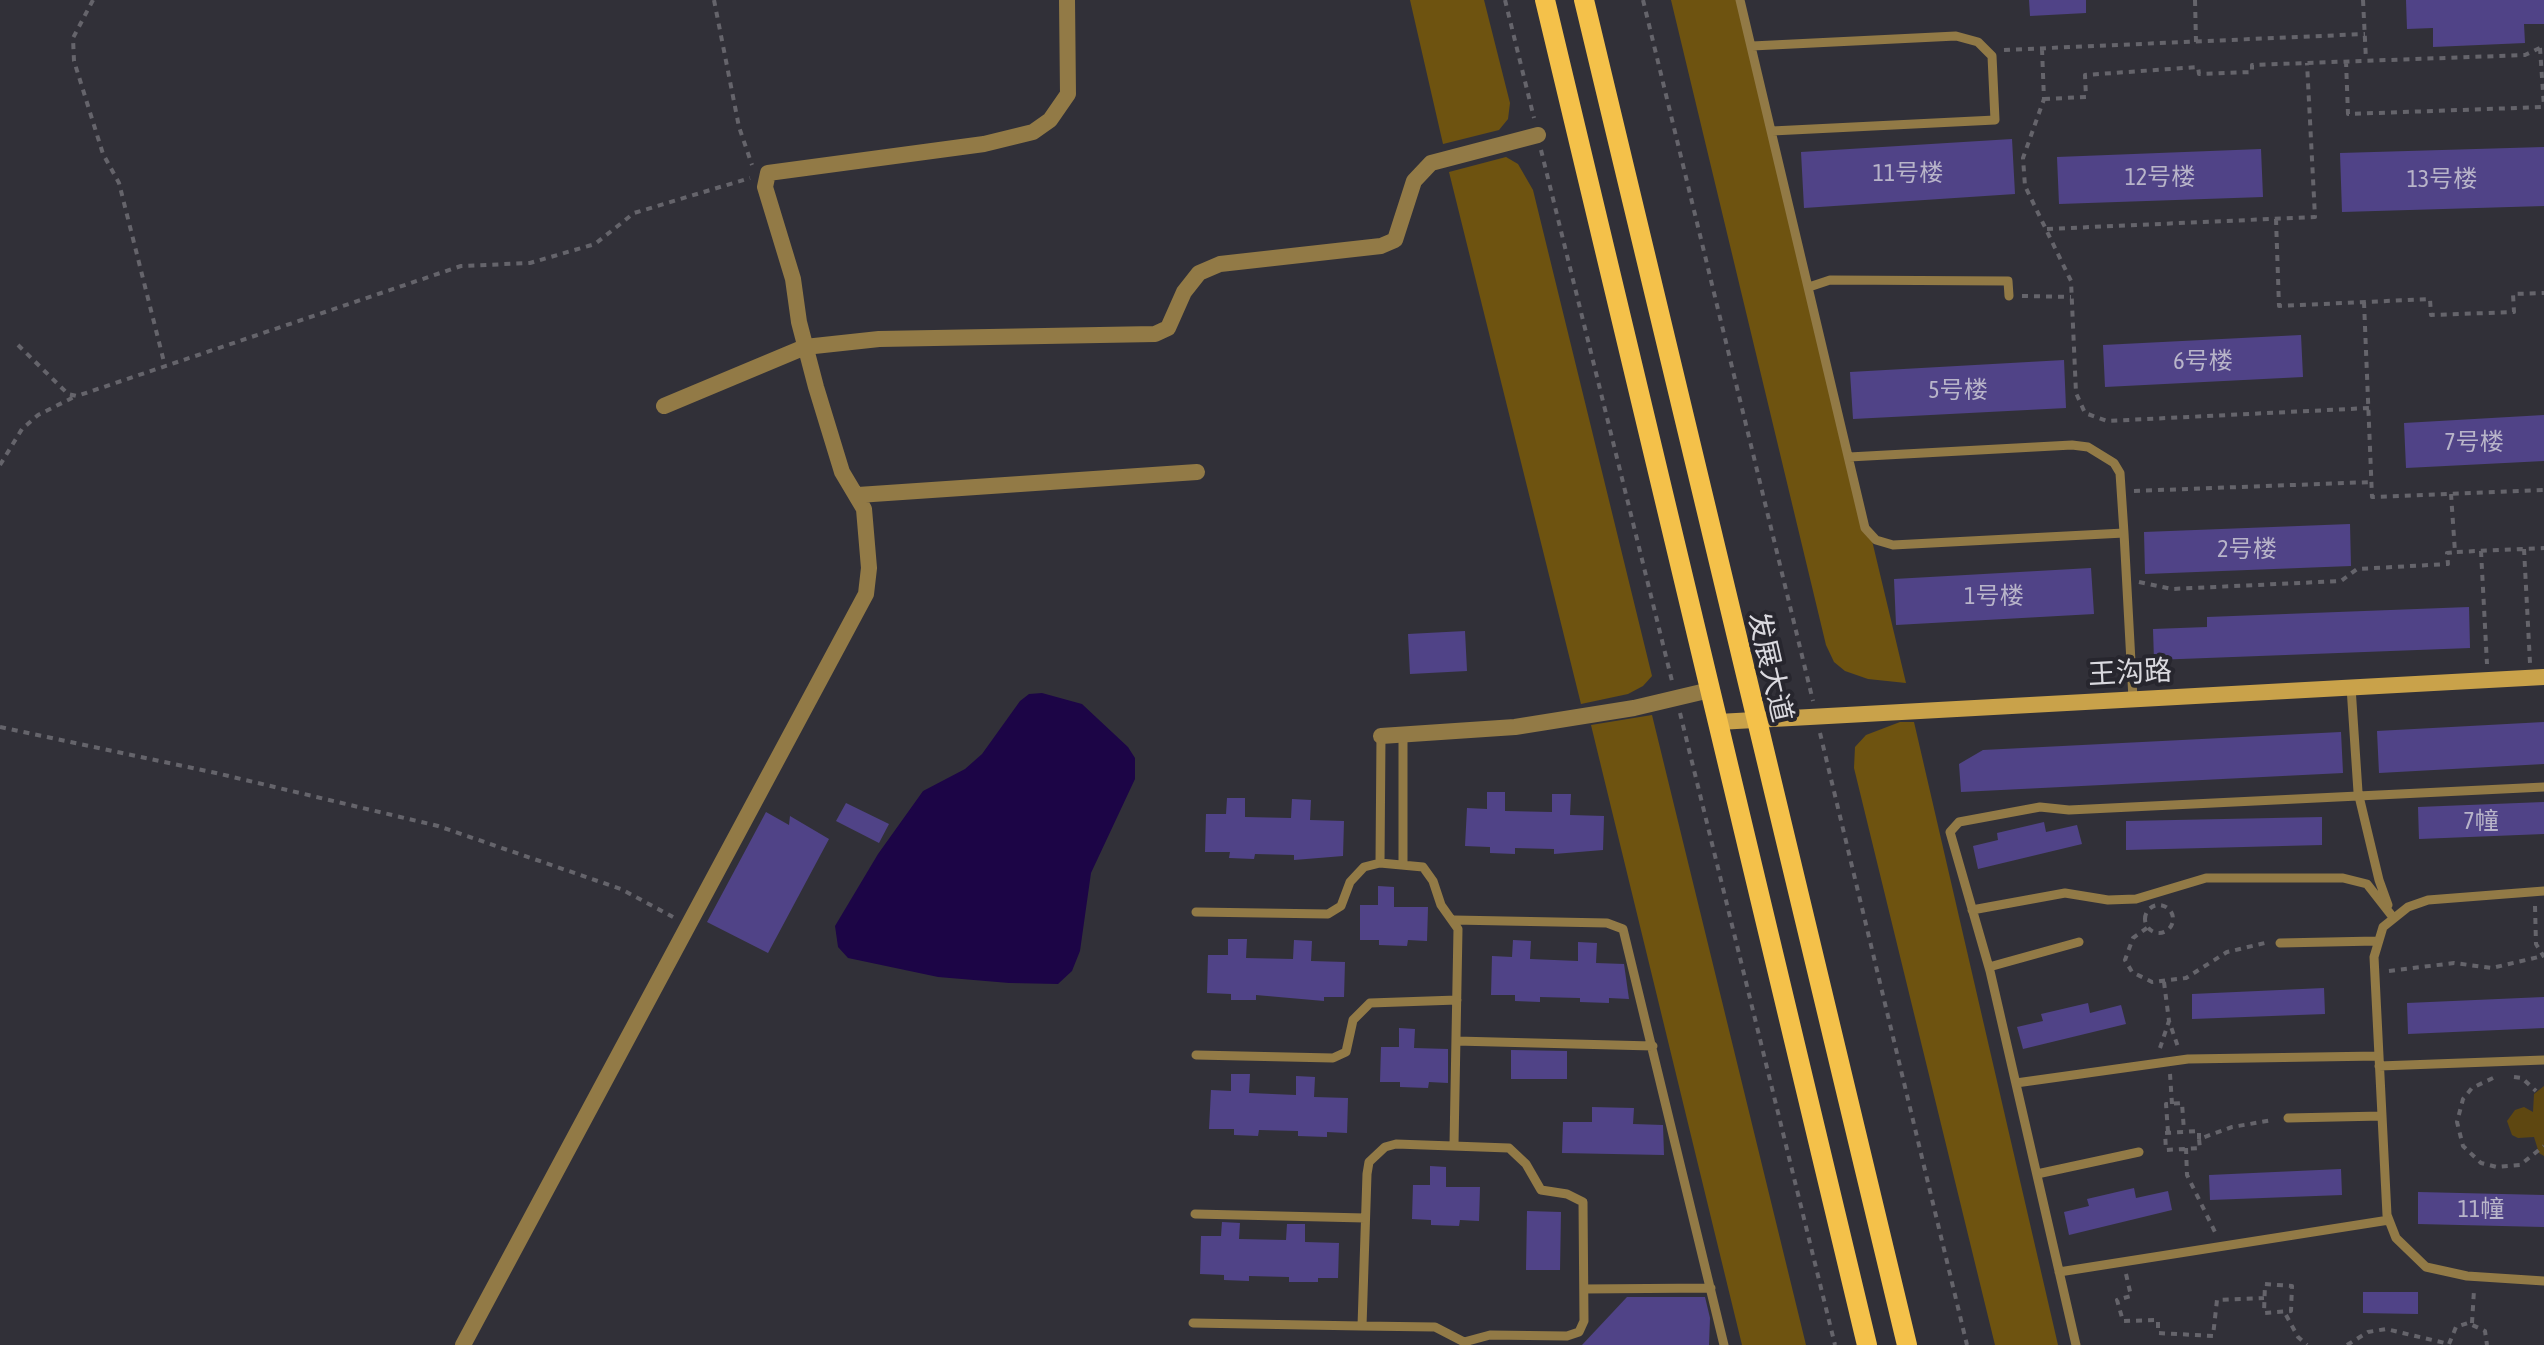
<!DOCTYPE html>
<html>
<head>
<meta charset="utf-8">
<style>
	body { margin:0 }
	canvas { display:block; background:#313038 }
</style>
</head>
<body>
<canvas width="2544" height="1345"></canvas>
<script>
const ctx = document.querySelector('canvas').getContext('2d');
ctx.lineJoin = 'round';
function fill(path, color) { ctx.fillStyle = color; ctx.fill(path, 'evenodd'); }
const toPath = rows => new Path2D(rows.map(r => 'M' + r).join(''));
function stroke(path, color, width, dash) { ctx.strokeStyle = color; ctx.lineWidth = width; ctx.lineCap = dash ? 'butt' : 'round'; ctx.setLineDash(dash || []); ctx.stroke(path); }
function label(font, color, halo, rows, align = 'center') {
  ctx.font = font + ' "Asap Condensed","Noto Sans SC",sans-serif'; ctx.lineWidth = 8; ctx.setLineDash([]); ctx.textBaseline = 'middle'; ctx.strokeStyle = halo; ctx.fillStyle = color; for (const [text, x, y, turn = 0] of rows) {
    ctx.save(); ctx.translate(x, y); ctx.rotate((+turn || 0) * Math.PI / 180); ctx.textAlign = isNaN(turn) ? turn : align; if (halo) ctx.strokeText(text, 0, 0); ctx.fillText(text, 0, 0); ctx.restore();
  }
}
fill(toPath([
	[2544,1086,2544,1156,2539,1153,2534,1137,2518,1138,2512,1135,2507,1121,2515,1110,2524,1107,2533,1112,2534,1094]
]), '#5e4711');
fill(toPath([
	[1410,0,1484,0,1510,103,1508,119,1499,130,1443,144],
	[1671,0,1743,0,1906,683,1868,679,1845,671,1834,662,1826,645],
	[1506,157,1518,164,1533,190,1652,676,1643,686,1628,694,1581,704,1449,172],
	[1652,715,1806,1345,1742,1345,1591,725],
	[1900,722,1914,722,2058,1345,1995,1345,1854,768,1855,747,1866,735]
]), '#6e5310');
fill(toPath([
	[1042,693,1082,704,1128,747,1135,758,1135,779,1091,873,1080,951,1072,971,1058,984,1009,983,938,977,848,958,838,947,835,926,878,854,923,791,965,769,982,754,1020,701,1029,694]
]), '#1c0546');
fill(toPath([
	[2029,0,2086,0,2086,13,2030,16],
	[2406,0,2544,0,2544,24,2524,24,2525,43,2433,47,2433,28,2407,29],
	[2012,139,2015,194,1804,208,1801,152],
	[2544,147,2544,206,2342,212,2340,153],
	[2261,149,2263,197,2059,204,2057,157],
	[2301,335,2303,377,2105,387,2103,345],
	[2064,360,2066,408,1853,419,1850,372],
	[2544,415,2544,461,2406,468,2404,423],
	[2350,524,2351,566,2145,574,2144,532],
	[2091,568,2094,614,1896,625,1894,579],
	[2469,607,2470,648,2154,660,2153,629,2207,627,2207,617],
	[1465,631,1467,671,1410,674,1408,634],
	[2544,722,2544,764,2379,773,2377,731],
	[2341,732,2343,773,1961,792,1959,764,1983,750],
	[1487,792,1505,792,1505,811,1552,812,1552,794,1571,794,1570,815,1604,816,1603,850,1554,854,1554,849,1515,848,1515,854,1490,853,1490,847,1465,846,1467,808,1487,809],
	[1227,798,1245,798,1245,817,1291,818,1292,799,1311,800,1310,820,1344,821,1343,856,1294,860,1294,855,1255,854,1254,859,1229,858,1230,852,1205,852,1206,814,1226,814],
	[2544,802,2544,834,2419,839,2418,807],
	[846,803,889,824,879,843,836,821],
	[766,812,789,825,790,816,829,839,768,953,707,922],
	[2322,817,2322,845,2126,850,2126,821],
	[2044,822,2046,832,2077,825,2082,844,1978,869,1973,846,1998,840,1997,833],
	[1378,886,1394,887,1394,907,1428,907,1427,941,1408,940,1407,946,1379,945,1379,940,1360,940,1360,905,1378,905],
	[1228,939,1247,939,1246,958,1293,959,1294,940,1312,941,1311,961,1345,962,1344,997,1324,997,1324,1001,1256,995,1256,1000,1231,1000,1231,994,1207,993,1208,955,1228,955],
	[1513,940,1531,941,1530,959,1578,961,1578,942,1597,943,1596,963,1624,964,1629,999,1609,998,1609,1003,1580,1002,1580,998,1540,997,1540,1002,1515,1001,1515,995,1491,995,1492,956,1512,957],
	[2324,988,2325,1014,2192,1019,2192,994],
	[2544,997,2544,1028,2408,1034,2407,1003],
	[2088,1003,2090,1013,2121,1005,2126,1024,2023,1049,2017,1027,2043,1021,2041,1014],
	[1399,1028,1415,1029,1414,1048,1448,1049,1448,1083,1429,1082,1428,1088,1400,1087,1400,1082,1380,1082,1381,1047,1399,1047],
	[1511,1050,1567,1051,1567,1079,1511,1079],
	[1231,1074,1250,1074,1249,1093,1296,1095,1296,1076,1315,1077,1314,1097,1348,1098,1347,1133,1327,1132,1327,1137,1298,1136,1298,1131,1259,1130,1258,1136,1234,1135,1234,1129,1209,1129,1211,1090,1231,1091],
	[1592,1107,1634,1108,1633,1124,1663,1125,1664,1155,1562,1153,1563,1122,1592,1122],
	[1430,1166,1446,1167,1446,1187,1480,1187,1479,1221,1460,1220,1459,1226,1431,1225,1431,1220,1412,1219,1413,1185,1430,1185],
	[2341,1169,2342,1195,2210,1200,2209,1175],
	[2134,1188,2136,1198,2168,1191,2172,1210,2069,1235,2064,1212,2089,1206,2087,1199],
	[2418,1192,2544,1195,2544,1227,2418,1224],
	[1527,1211,1561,1212,1560,1270,1526,1270],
	[1222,1222,1240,1223,1239,1239,1286,1240,1287,1224,1305,1224,1305,1242,1339,1243,1338,1278,1318,1278,1318,1282,1289,1282,1289,1277,1249,1276,1249,1281,1224,1280,1224,1275,1200,1274,1201,1236,1221,1236],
	[2363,1292,2418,1292,2418,1314,2363,1313],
	[1627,1297,1705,1297,1710,1318,1709,1345,1582,1345]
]), '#504387');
stroke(toPath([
	[93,0,73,38,74,61,103,154,119,183,165,366],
	[714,0,739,127,752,165],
	[1505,0,1534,118],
	[1643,0,1813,701],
	[2195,0,2196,42],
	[2363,0,2366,60],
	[2540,48,2544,107],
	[2042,49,2044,99,2023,158,2025,186,2071,281,2076,393,2085,413,2107,421,2369,408],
	[2004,50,2365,34],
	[2346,61,2348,114,2544,107],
	[2044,99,2086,97,2085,75,2198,67,2199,74,2252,72,2252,65,2525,55,2544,46],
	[1541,150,1672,681],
	[2276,219,2279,306,2430,299,2431,315,2514,312,2513,294,2544,293],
	[2047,229,2315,217,2307,63],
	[2022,296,2071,297],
	[2364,302,2372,497,2544,490],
	[18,345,68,394,77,396,461,266,530,263,595,244,634,213,750,178],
	[0,465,22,429,38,415,74,397],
	[2134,491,2372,482],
	[2451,494,2455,552,2544,548],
	[2524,549,2530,663],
	[2481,551,2487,664],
	[2139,582,2172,589,2341,581,2357,569,2448,564,2447,553,2455,552],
	[1680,713,1835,1345],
	[0,727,216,773,438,826,621,889,673,917],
	[1820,733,1967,1345],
	'2145 919a14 14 0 1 1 28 0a14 14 0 1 1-28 0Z',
	[2535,906,2536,944,2544,957],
	[2147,928,2133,938,2125,960,2132,972,2152,982,2186,978,2227,952,2265,943],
	[2389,971,2454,963,2492,968,2543,956],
	[2164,982,2169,1021],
	[2160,1048,2169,1021,2178,1047],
	[2170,1074,2172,1104],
	[2514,1077,2522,1078,2536,1091],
	[2493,1078,2472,1088,2463,1099,2457,1122,2463,1146,2481,1163,2497,1167,2520,1165,2544,1146],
	[2168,1132,2166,1104,2182,1103,2184,1131],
	[2199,1139,2199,1131,2165,1133,2166,1150,2200,1148,2199,1139,2232,1127,2273,1120],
	[2186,1148,2187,1175,2216,1234],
	[2126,1274,2131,1296,2117,1300,2123,1321,2158,1320,2158,1333,2213,1336,2217,1300,2264,1298],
	[2265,1284,2292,1286,2291,1311,2264,1313,2265,1284],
	[2286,1315,2298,1337,2307,1345],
	[2472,1323,2474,1290],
	[2449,1344,2456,1327,2468,1323,2485,1331,2487,1345],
	[2347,1345,2368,1332,2386,1329,2449,1344]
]), '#65646b', 4, [6, 6]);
stroke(toPath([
	[1740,0,1865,528,1876,540,1893,545,2124,533,2133,699],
	[1752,46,1956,36,1978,42,1992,56,1995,120,1772,131],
	[1809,287,1830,280,2008,281,2009,296],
	[1849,457,2072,445,2088,447,2114,463,2120,473,2124,533],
	[2351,687,2358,792,2379,880,2388,905],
	[1380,863,1381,736],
	[1403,865,1403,735],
	[2544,891,2428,900,2408,907,2383,927,2374,957,2387,1215,2396,1238,2426,1267,2467,1276,2544,1281],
	[1972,910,2065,893,2108,900,2136,899,2206,878,2343,878,2367,884,2392,916],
	[1196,912,1328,914,1341,906,1350,882,1364,867,1380,863,1423,867,1433,881,1441,905,1458,929,1454,1145],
	[1454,920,1607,923,1623,929,1724,1345],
	[2280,943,2377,941],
	[1989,967,2079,942],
	[1456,1041,1653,1046],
	[1196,1055,1333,1058,1346,1052,1353,1020,1370,1003,1457,1000],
	[2379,1066,2544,1060],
	[2016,1083,2188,1059,2379,1056],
	[2288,1118,2382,1116],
	[2037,1174,2139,1152],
	[1195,1214,1365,1218],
	[2059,1272,2389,1220],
	[1584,1289,1711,1288],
	[1193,1323,1362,1326,1435,1327,1464,1342,1490,1335,1567,1336,1579,1332,1584,1321,1583,1202,1567,1194,1541,1190,1526,1164,1509,1148,1396,1144,1385,1147,1369,1162,1367,1174,1362,1326],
	[2076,1345,1990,971,1950,832,1959,822,2040,807,2069,810,2544,787]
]), '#927a46', 9);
stroke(toPath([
	[664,406,805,347,879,339,1155,334,1168,328,1184,292,1199,273,1220,264,1381,246,1395,240,1414,181,1431,163,1538,135],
	[858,495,1197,472],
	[1381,736,1515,727,1634,708,1710,690],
	[463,1345,866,594,869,568,864,509,842,472,816,387,799,322,793,279,765,187,768,173,984,144,1033,132,1050,120,1068,94,1067,0]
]), '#927a46', 16);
stroke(toPath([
	[1718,722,2544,677]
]), '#c9a24a', 16);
stroke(toPath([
	[1545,0,1867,1345],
	[1584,0,1907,1345]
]), '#f4c14a', 20);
label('24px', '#b8b4c9', null, [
	["11号楼",1908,173],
	["12号楼",2160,177],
	["13号楼",2442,179],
	["6号楼",2203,361],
	["5号楼",1958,390],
	["7号楼",2474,442],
	["2号楼",2247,549],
	["1号楼",1994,596],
	["7幢",2481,821],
	["11幢",2481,1209]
]);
label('28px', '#dad9df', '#27262e', [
	["发展大道",1770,667,77],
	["王沟路",2130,673,-3]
]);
</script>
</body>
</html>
